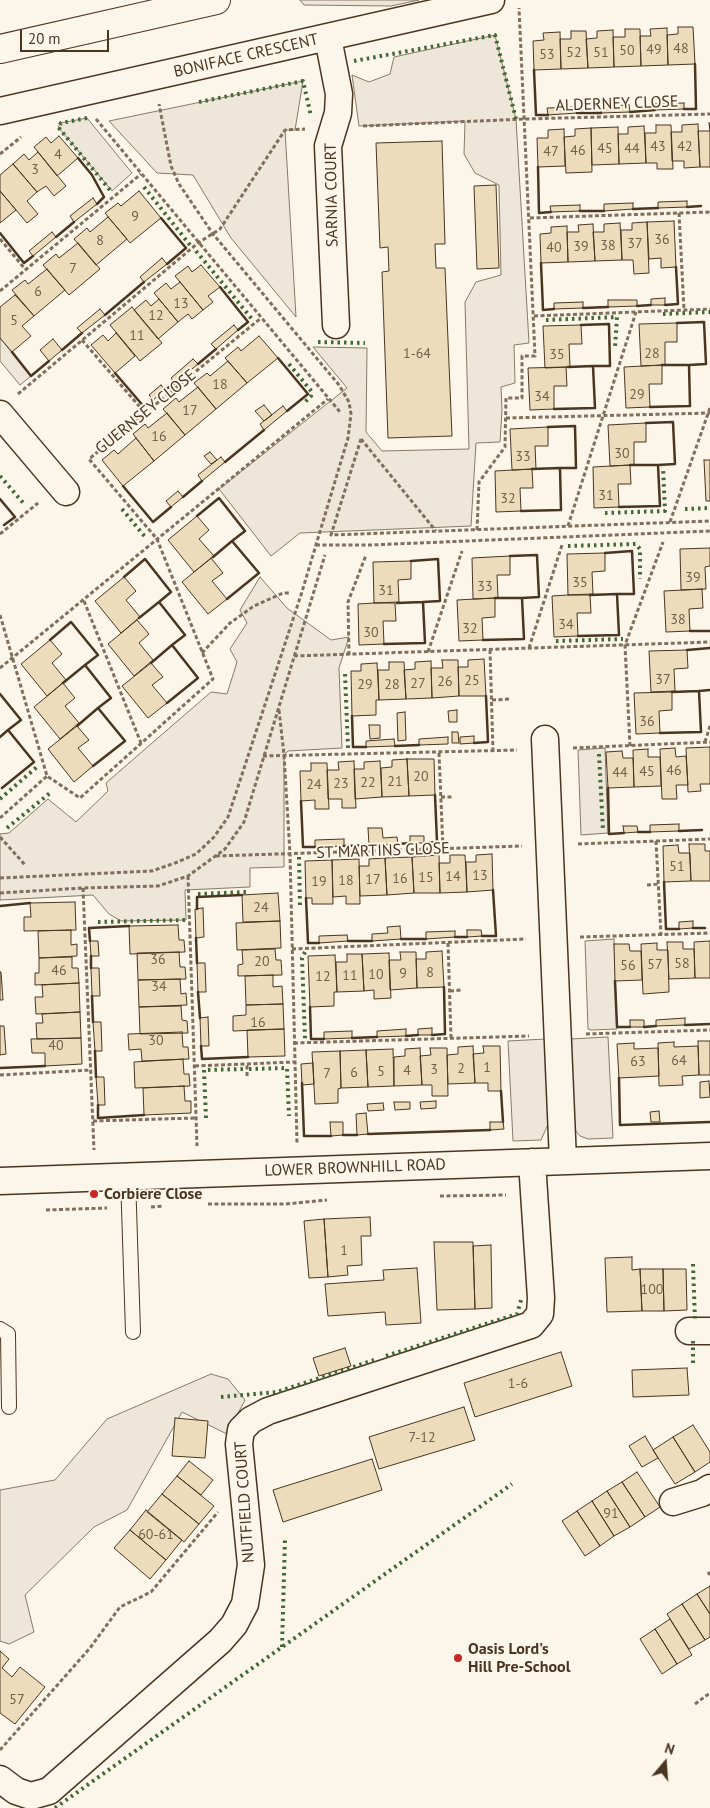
<!DOCTYPE html>
<html>
<head>
<meta charset="utf-8">
<style>
	body { margin:0 }
	#map { position:relative; width:710px; height:1808px; overflow:hidden; background:#fbf6e9; font-family:"PT Sans",sans-serif }
	canvas { display:block }
	.north { position:absolute; left:640px; top:1738px; width:50px; height:50px; -webkit-text-stroke:4px #fbf6e9; paint-order:stroke; rotate:18deg; font-size:14px; font-weight:700; line-height:20px; text-align:center; color:#4a3520 }
	.north::after { content:''; display:block; margin:auto; width:18px; height:22px; background:#4a3520; clip-path:polygon(50% 0,100% 100%,50% 72%,0 100%) }
	.scale { position:absolute; left:20px; top:30px; width:89px; height:22px; box-sizing:border-box; border:2px solid #4a3520; border-top:0; padding-left:6px; font-size:15px; line-height:18px; white-space:nowrap; color:#4a3520; -webkit-text-stroke:4px #fbf6e9; paint-order:stroke }
</style>
</head>
<body>
<div id="map">
<canvas width="710" height="1808"></canvas>
<div class="north">N</div>
<div class="scale">20 m</div>
</div>
<script>
const ctx = document.querySelector('canvas').getContext('2d');
ctx.lineJoin = 'round';
function fill(path, color) { ctx.fillStyle = color; ctx.fill(path, 'evenodd'); }
const toPath = rows => new Path2D(rows.map(r => 'M' + r).join(''));
function stroke(path, color, width, dash) { ctx.strokeStyle = color; ctx.lineWidth = width; ctx.lineCap = dash ? 'butt' : 'round'; ctx.setLineDash(dash || []); ctx.stroke(path); }
function label(font, color, halo, rows, align = 'center') {
  ctx.font = font + ' "PT Sans",sans-serif'; ctx.lineWidth = 4; ctx.setLineDash([]); ctx.textBaseline = 'middle'; ctx.strokeStyle = halo; ctx.fillStyle = color; for (const [text, x, y, turn = 0] of rows) {
    ctx.save(); ctx.translate(x, y); ctx.rotate((+turn || 0) * Math.PI / 180); ctx.textAlign = isNaN(turn) ? turn : align; if (halo) ctx.strokeText(text, 0, 0); ctx.fillText(text, 0, 0); ctx.restore();
  }
}
const green = toPath([
	[300,0,419,0,391,6,304,5,300,0],
	[495,35,516,119,529,343,514,345,515,383,501,387,502,410,500,442,476,443,471,526,300,533,271,556,219,489,347,388,313,347,367,348,366,432,382,451,469,449,465,302,476,282,501,275,499,185,475,173,464,154,465,121,359,126,352,75,369,82,390,74,394,57,495,35],
	[303,81,295,130,285,130,296,317,231,238,193,175,157,173,109,121,303,81],
	[87,118,132,173,112,191,58,127,61,123,87,118],
	[0,338,31,376,20,385,0,361,0,338],
	[260,577,287,608,331,640,349,637,339,668,342,748,288,751,284,755,284,867,250,868,250,887,185,890,186,920,121,921,109,914,93,895,0,900,0,834,9,833,48,799,76,822,108,791,106,783,211,692,227,694,237,662,230,649,247,623,240,610,260,577],
	[605,748,608,833,581,835,578,750,605,748],
	[614,939,617,1029,591,1030,588,1029,585,941,614,939],
	[608,1037,613,1138,588,1139,580,1136,575,1130,574,1120,571,1039,608,1037],
	[546,1039,549,1122,541,1140,513,1141,508,1041,546,1039],
	[211,1374,228,1379,245,1400,227,1434,182,1412,127,1510,94,1527,25,1595,34,1632,9,1644,0,1641,0,1490,55,1480,107,1419,211,1374]
]);
fill(green, '#ede6d9');
stroke(green, '#887966', 1);
const building = toPath([
	[678,27,693,27,695,64,668,65,667,35,678,34,678,27],
	[667,28,668,65,641,66,640,36,651,36,650,29,667,28],
	[625,29,640,29,641,66,614,67,613,37,625,37,625,29],
	[613,30,614,67,588,68,586,39,597,38,597,31,613,30],
	[571,31,586,31,588,68,561,69,560,39,571,39,571,31],
	[560,32,561,69,534,70,533,41,544,40,543,33,560,32],
	[684,103,684,109,655,110,655,104,684,103],
	[629,105,630,112,601,113,601,106,629,105],
	[576,107,577,113,548,115,547,108,576,107],
	[709,123,710,123,710,167,700,167,698,131,710,131,709,123],
	[698,124,700,167,684,168,684,161,672,161,671,132,682,132,682,125,698,124],
	[656,125,671,125,673,169,657,169,657,163,646,163,645,133,656,133,656,125],
	[644,126,646,163,619,164,618,134,628,134,628,127,644,126],
	[618,127,619,164,592,165,591,128,618,127],
	[591,128,592,172,566,173,564,137,575,136,575,129,591,128],
	[564,129,565,166,538,167,537,138,548,138,548,130,564,129],
	[59,136,78,158,57,176,34,147,46,137,51,143,59,136],
	[442,141,445,244,435,244,436,268,445,268,452,436,388,438,382,272,389,271,388,247,380,248,376,143,442,141],
	[38,152,66,186,54,196,46,186,37,192,13,164,24,154,29,160,38,152],
	[13,164,37,192,27,201,38,214,27,223,0,191,0,175,13,164],
	[496,185,499,268,477,269,474,186,496,185],
	[0,191,16,210,0,223,0,191],
	[139,191,161,218,130,243,105,213,118,203,121,206,139,191],
	[93,198,97,204,74,222,70,216,93,198],
	[687,201,687,207,658,208,658,202,687,201],
	[633,203,633,209,604,211,604,204,633,203],
	[580,205,580,211,551,212,550,206,580,205],
	[108,217,127,239,96,265,74,239,87,228,90,232,108,217],
	[674,221,676,267,661,268,661,258,649,259,647,222,674,221],
	[647,222,649,273,634,274,633,260,622,260,621,230,632,230,632,223,647,222],
	[620,223,622,260,595,261,593,232,604,232,604,224,620,223],
	[593,224,595,261,568,262,567,232,579,232,578,225,593,224],
	[567,226,568,262,541,263,540,234,551,233,551,227,567,226],
	[52,232,56,237,33,256,29,251,52,232],
	[78,243,100,269,69,295,43,265,56,254,59,258,78,243],
	[162,258,167,264,144,282,140,277,162,258],
	[201,265,220,287,208,296,213,302,203,310,175,276,188,266,192,272,201,265],
	[47,269,65,290,34,316,12,290,25,280,28,284,47,269],
	[180,282,203,310,192,319,188,314,178,322,154,293,166,283,171,289,180,282],
	[15,295,34,316,22,326,31,336,12,352,0,338,0,307,15,295],
	[665,298,665,305,651,305,651,299,665,298],
	[159,299,178,322,158,339,134,310,146,300,151,306,159,299],
	[608,300,637,300,637,306,608,307,608,300],
	[583,302,583,308,554,309,554,303,583,302],
	[132,307,162,343,140,361,110,325,132,307],
	[100,309,105,315,82,333,77,328,100,309],
	[677,323,677,342,665,342,665,365,641,366,639,324,677,323],
	[234,325,238,330,216,349,211,344,234,325],
	[581,325,582,344,569,344,570,367,545,368,543,326,581,325],
	[116,333,135,356,115,373,91,345,103,335,108,341,116,333],
	[259,336,278,358,247,383,225,358,238,347,241,351,259,336],
	[53,339,62,350,49,361,40,350,53,339],
	[193,359,198,364,175,383,171,378,193,359],
	[228,361,247,383,216,409,194,383,207,373,210,376,228,361],
	[662,365,662,384,649,384,650,407,626,408,624,367,662,365],
	[566,367,567,386,554,386,554,409,530,410,528,368,566,367],
	[161,385,165,390,153,400,149,395,161,385],
	[198,387,216,409,185,435,163,409,176,398,179,402,198,387],
	[264,405,272,415,264,421,255,411,264,405],
	[283,406,287,411,264,430,260,424,283,406],
	[167,413,185,435,154,461,133,434,145,424,148,428,167,413],
	[646,423,646,442,634,442,634,465,610,466,608,425,646,423],
	[548,427,548,446,535,446,536,469,512,470,510,429,548,427],
	[136,438,154,461,123,486,102,460,114,450,118,454,136,438],
	[210,452,217,460,211,464,204,456,210,452],
	[221,457,225,462,202,481,198,475,221,457],
	[704,460,710,460,710,501,706,501,704,460],
	[630,465,631,484,618,484,619,507,594,508,593,467,630,465],
	[532,469,533,488,520,488,521,511,496,512,495,471,532,469],
	[178,491,183,497,171,507,166,501,178,491],
	[197,516,209,530,199,539,214,556,194,572,168,540,197,516],
	[710,548,710,566,705,567,706,589,681,590,680,549,710,548],
	[605,553,605,571,592,572,593,594,568,595,567,554,605,553],
	[510,556,510,575,497,575,498,598,473,599,472,558,510,556],
	[211,558,223,573,212,581,227,599,208,614,182,582,211,558],
	[411,561,411,579,398,580,399,602,374,603,373,562,411,561],
	[124,577,136,591,126,600,140,617,121,633,95,601,124,577],
	[702,589,703,608,689,609,690,631,666,632,664,591,702,589],
	[568,595,590,595,591,613,577,613,578,636,554,637,552,596,568,595],
	[495,598,495,617,482,618,483,640,459,641,457,600,495,598],
	[374,603,395,603,396,621,383,621,384,644,359,645,358,604,374,603],
	[137,620,149,634,139,643,153,660,134,676,108,644,137,620],
	[50,640,62,654,52,663,66,680,47,696,21,664,50,640],
	[687,650,688,668,674,669,675,691,651,692,649,651,687,650],
	[484,659,486,696,459,696,458,667,468,667,468,660,484,659],
	[442,660,458,660,459,696,432,698,431,668,443,668,442,660],
	[431,661,432,698,406,699,404,670,415,669,415,662,431,661],
	[389,662,404,662,406,699,379,700,378,670,389,670,389,662],
	[151,663,163,677,152,685,167,703,148,718,122,686,151,663],
	[377,663,379,700,376,700,376,715,352,716,351,671,361,671,361,664,377,663],
	[63,683,75,698,65,706,79,723,60,739,34,707,63,683],
	[672,692,672,710,659,711,660,733,636,734,634,693,672,692],
	[457,710,457,722,449,722,448,711,457,710],
	[405,712,406,740,398,741,397,713,405,712],
	[369,725,380,725,380,738,370,739,369,725],
	[77,726,89,740,78,748,93,766,74,782,48,749,77,726],
	[452,732,458,732,459,743,452,743,452,732],
	[474,736,474,743,460,744,460,737,474,736],
	[448,737,448,744,419,745,419,739,448,737],
	[394,739,395,746,366,747,366,741,394,739],
	[710,747,710,784,700,784,701,791,688,792,686,748,710,747],
	[675,748,676,757,686,756,688,785,676,785,677,799,662,799,660,749,675,748],
	[648,749,648,757,660,757,661,786,634,787,633,750,648,749],
	[622,751,623,758,633,758,634,787,608,788,606,752,622,751],
	[407,759,409,796,382,797,381,768,392,767,392,760,407,759],
	[407,759,434,759,435,795,409,796,407,759],
	[354,761,356,808,342,808,342,799,328,799,327,770,339,770,338,762,354,761],
	[380,761,382,797,355,799,354,769,364,769,364,762,380,761],
	[311,763,327,763,329,809,315,809,315,800,301,801,300,771,311,771,311,763],
	[679,824,679,831,650,832,650,825,679,824],
	[623,826,637,826,638,832,624,833,623,826],
	[368,828,382,828,383,838,397,837,398,844,369,845,368,828],
	[410,836,424,836,424,843,410,843,410,836],
	[344,839,344,846,315,847,315,840,344,839],
	[689,844,705,844,705,851,710,851,710,881,691,881,689,844],
	[678,845,679,853,690,853,691,881,664,882,663,846,678,845],
	[492,854,493,890,467,892,466,862,476,862,476,855,492,854],
	[439,855,440,893,414,893,412,857,439,855],
	[450,855,465,855,467,892,440,893,439,863,450,863,450,855],
	[412,857,414,893,387,895,385,858,412,857],
	[385,858,387,895,360,896,359,866,369,866,369,859,385,858],
	[359,859,360,904,346,904,346,896,333,897,332,860,359,859],
	[332,860,333,904,312,904,312,898,306,898,305,861,332,860],
	[278,893,280,921,243,922,242,895,278,893],
	[75,902,76,930,24,931,24,917,31,917,30,903,75,902],
	[203,908,204,937,196,938,195,909,203,908],
	[280,921,281,948,237,950,236,923,280,921],
	[693,921,693,928,679,929,679,922,693,921],
	[178,925,179,940,184,940,185,952,130,954,129,926,178,925],
	[400,926,401,939,372,941,372,934,388,933,387,927,400,926],
	[71,930,71,945,77,944,77,956,39,958,38,931,71,930],
	[467,930,481,930,482,936,467,937,467,930],
	[455,931,455,937,426,939,426,932,455,931],
	[347,935,348,941,319,943,319,936,347,935],
	[90,941,98,941,99,956,91,956,90,941],
	[710,941,710,978,695,978,694,942,710,941],
	[667,942,683,942,683,949,694,949,695,978,669,979,667,942],
	[657,943,657,950,668,950,669,992,643,994,641,944,657,943],
	[614,944,629,944,630,951,641,951,642,980,615,981,614,944],
	[275,949,276,960,281,960,282,975,238,976,238,965,243,964,242,950,275,949],
	[442,951,444,987,417,988,416,959,426,959,426,952,442,951],
	[179,952,180,967,185,967,186,979,138,980,137,953,179,952],
	[400,952,416,952,417,988,390,990,389,960,401,960,400,952],
	[389,953,391,998,374,999,374,990,364,991,362,954,389,953],
	[347,954,362,954,364,991,337,992,336,962,347,962,347,954],
	[335,955,337,992,334,992,334,1006,310,1007,308,956,335,955],
	[72,957,72,968,78,968,79,983,35,985,35,973,39,973,39,958,72,957],
	[197,963,205,963,206,992,198,992,197,963],
	[91,968,99,968,100,996,92,996,91,968],
	[0,972,1,972,3,1000,0,1000,0,972],
	[273,975,273,987,282,986,283,1004,246,1005,245,976,273,975],
	[180,979,181,994,186,993,187,1005,139,1007,138,980,180,979],
	[79,983,80,1012,36,1014,35,997,43,997,42,985,79,983],
	[283,1004,284,1029,233,1031,233,1016,246,1015,246,1005,283,1004],
	[181,1006,182,1020,187,1021,188,1033,140,1034,139,1007,181,1006],
	[80,1012,81,1038,37,1039,36,1023,43,1023,42,1014,80,1012],
	[208,1017,209,1046,201,1046,200,1018,208,1017],
	[685,1018,685,1025,656,1026,656,1020,685,1018],
	[630,1020,644,1020,644,1027,630,1027,630,1020],
	[93,1022,101,1022,102,1051,95,1051,93,1022],
	[0,1026,4,1026,6,1054,0,1055,0,1026],
	[432,1028,432,1035,418,1035,418,1029,432,1028],
	[284,1029,285,1056,248,1057,247,1030,284,1029],
	[406,1029,406,1036,377,1037,377,1031,406,1029],
	[352,1031,352,1038,324,1039,324,1032,352,1031],
	[182,1032,183,1047,188,1047,189,1059,142,1061,141,1049,129,1050,128,1034,182,1032],
	[81,1038,82,1064,45,1066,45,1053,32,1053,31,1039,81,1038],
	[698,1041,710,1041,710,1075,699,1075,698,1041],
	[674,1042,674,1047,698,1046,699,1075,682,1076,683,1085,659,1086,658,1043,674,1042],
	[634,1043,634,1049,658,1048,659,1076,619,1078,617,1044,634,1043],
	[473,1046,475,1083,448,1084,447,1055,458,1054,458,1047,473,1046],
	[483,1046,500,1046,501,1091,488,1091,488,1083,475,1083,473,1054,484,1053,483,1046],
	[420,1048,422,1085,394,1086,394,1057,405,1056,405,1049,420,1048],
	[430,1048,447,1048,448,1096,432,1096,432,1085,422,1085,420,1056,431,1055,430,1048],
	[393,1049,394,1086,368,1087,366,1050,393,1049],
	[366,1050,368,1087,341,1088,340,1051,366,1050],
	[340,1051,341,1088,338,1089,338,1103,315,1104,312,1052,340,1051],
	[183,1059,184,1074,189,1074,190,1086,135,1088,134,1062,183,1059],
	[313,1063,314,1084,302,1085,301,1064,313,1063],
	[96,1077,104,1077,105,1105,98,1105,96,1077],
	[709,1081,710,1097,700,1098,700,1082,709,1081],
	[184,1086,185,1101,191,1101,191,1113,144,1115,143,1088,184,1086],
	[436,1101,436,1108,421,1109,420,1102,436,1101],
	[394,1102,410,1102,410,1109,395,1110,394,1102],
	[383,1103,384,1110,368,1111,367,1104,383,1103],
	[659,1111,660,1122,651,1122,650,1112,659,1111],
	[366,1113,368,1134,357,1135,356,1114,366,1113],
	[330,1122,343,1122,343,1135,331,1136,330,1122],
	[490,1122,503,1122,504,1129,490,1130,490,1122],
	[370,1217,371,1236,361,1236,362,1265,347,1266,348,1275,328,1277,324,1219,370,1217],
	[324,1219,328,1277,309,1278,304,1221,324,1219],
	[434,1242,473,1242,475,1309,437,1310,434,1242],
	[491,1245,492,1308,475,1309,473,1246,491,1245],
	[632,1257,632,1270,640,1269,642,1311,607,1312,605,1258,632,1257],
	[417,1268,421,1323,386,1325,385,1312,328,1316,325,1284,384,1280,383,1270,417,1268],
	[640,1269,663,1269,664,1311,642,1311,640,1269],
	[663,1269,686,1269,687,1310,664,1311,663,1269],
	[345,1348,351,1366,319,1376,313,1358,345,1348],
	[561,1352,572,1386,475,1417,464,1383,561,1352],
	[687,1368,689,1395,633,1397,632,1370,687,1368],
	[464,1407,475,1440,379,1469,369,1437,464,1407],
	[175,1418,208,1421,205,1458,172,1456,175,1418],
	[693,1425,710,1452,710,1462,695,1472,673,1437,693,1425],
	[645,1436,658,1458,642,1467,629,1446,645,1436],
	[673,1437,695,1472,675,1484,653,1450,673,1437],
	[372,1459,382,1490,283,1522,273,1490,372,1459],
	[189,1461,213,1480,201,1495,177,1476,189,1461],
	[637,1472,660,1507,645,1517,622,1482,637,1472],
	[177,1476,214,1506,199,1524,162,1494,177,1476],
	[622,1482,645,1517,630,1527,607,1491,622,1482],
	[607,1491,630,1527,614,1536,592,1501,607,1491],
	[162,1494,199,1524,184,1542,147,1512,162,1494],
	[592,1501,614,1536,600,1546,577,1511,592,1501],
	[146,1510,182,1540,166,1560,130,1530,146,1510],
	[577,1511,600,1546,585,1556,562,1521,577,1511],
	[130,1530,166,1560,150,1579,114,1548,130,1530],
	[710,1586,710,1614,697,1594,710,1586],
	[697,1594,710,1614,710,1637,705,1640,682,1604,697,1594],
	[682,1604,705,1640,689,1649,667,1614,682,1604],
	[670,1619,692,1655,677,1664,655,1629,670,1619],
	[655,1629,677,1664,662,1674,640,1639,655,1629],
	[0,1651,9,1659,2,1668,12,1677,20,1667,45,1687,15,1724,0,1713,0,1651]
]);
fill(building, '#ecdcbc');
stroke(building, '#4a3520', 1);
const lane = toPath([
	[128,1177,133,1332],
	[0,1329,8,1334,9,1407]
]);
const street = toPath([
	[328,38,339,94,338,113,328,146,336,325],
	[0,111,491,0],
	[0,414,66,492],
	[545,739,563,1161],
	[0,1181,710,1156],
	[689,1331,710,1331],
	[673,1502,702,1493,710,1488],
	[0,1779,16,1791,31,1796,49,1791,220,1641,234,1625,245,1604,251,1565,239,1444,241,1430,251,1420,268,1411,531,1325,540,1314,541,1298,532,1162]
]);
const secondary = toPath([
	[0,49,216,0]
]);
stroke(lane, '#4a3520', 16);
stroke(street, '#4a3520', 29);
stroke(secondary, '#4a3520', 30);
stroke(toPath([
	[96,119,340,412],
	[363,126,525,119,710,114],
	[0,154,21,137],
	[679,213,684,310],
	[530,218,710,212],
	[0,239,25,269],
	[0,291,141,174],
	[534,316,710,309],
	[82,340,145,413],
	[18,394,198,243,220,229,285,130,305,129],
	[506,418,710,413],
	[361,439,331,535,710,521],
	[361,439,436,531],
	[670,522,710,408],
	[568,526,636,312],
	[477,530,479,482,505,447,506,398,522,398,522,356,535,356,519,8],
	[0,534,38,503],
	[316,545,370,545,710,531],
	[84,601,141,743],
	[0,615,47,776,80,798,213,679,157,539,89,459,261,318],
	[529,648,562,545],
	[490,650,493,751],
	[428,652,462,551],
	[202,653,230,623,254,606,283,593,291,593],
	[349,655,348,602,366,555],
	[294,656,710,642],
	[0,668,328,399],
	[492,700,511,699],
	[279,710,284,755,290,854,297,1143],
	[705,742,710,726],
	[630,746,625,645,663,542],
	[573,748,710,742],
	[439,753,443,849],
	[263,756,517,750],
	[441,797,453,797],
	[0,818,47,776],
	[0,837,26,866],
	[656,841,661,935],
	[578,844,710,839],
	[216,856,522,846],
	[188,876,197,1146],
	[0,878,152,871,175,863,196,854,214,837,228,817,301,595,348,438,351,414,349,402,339,385,213,234,179,184,171,166,159,104],
	[647,885,659,884],
	[83,888,94,1150],
	[0,893,83,888,158,886,188,876,225,849,244,822,325,555],
	[580,937,710,933],
	[448,943,451,1038],
	[292,949,526,939],
	[450,991,461,990],
	[586,1034,710,1030],
	[294,1043,529,1036],
	[195,1066,294,1062],
	[0,1075,91,1070],
	[247,1076,247,1064],
	[93,1121,196,1118],
	[440,1196,506,1195],
	[208,1204,286,1204,327,1200],
	[151,1207,164,1206],
	[46,1210,107,1208],
	[708,1572,710,1575],
	[695,1704,710,1693],
	[0,1750,90,1648,120,1607,151,1592,218,1512]
]), '#7f6f5c', 3, [4, 2.5]);
stroke(lane, '#fbf6e9', 14);
stroke(street, '#fbf6e9', 26);
stroke(secondary, '#fbf6e9', 28);
stroke(toPath([
	[354,61,495,35,516,119],
	[199,102,303,81,311,116],
	[87,118,61,123,58,127,110,190],
	[144,187,190,245],
	[196,251,252,319],
	[663,314,710,312],
	[546,320,617,317,615,348],
	[318,342,365,343],
	[289,364,312,392,311,396,303,404],
	[0,476,25,505],
	[122,509,146,538],
	[685,509,710,508],
	[605,513,665,511,663,467],
	[568,546,636,544,640,549,640,579],
	[556,641,623,639],
	[345,674,348,748],
	[599,754,603,831],
	[0,799,38,766],
	[7,828,50,793],
	[299,857,300,908],
	[198,894,246,892],
	[98,922,186,920],
	[305,952,302,958,305,1039],
	[249,1069,287,1068,289,1116],
	[206,1118,204,1070,243,1069],
	[693,1264,695,1321],
	[693,1341,693,1367],
	[386,1356,517,1314,522,1297],
	[221,1397,277,1392,374,1360],
	[282,1647,285,1539],
	[55,1808,512,1484]
]), '#436837', 4, [2.5, 4]);
stroke(toPath([
	[534,70,536,115,548,115],
	[684,109,696,109,695,64],
	[630,112,655,110],
	[577,113,601,113],
	[78,158,92,175,104,197,97,204],
	[538,167,539,213,551,212],
	[687,207,701,206],
	[633,209,658,208],
	[580,211,604,211],
	[161,218,186,248,167,264],
	[0,233,24,263,33,256],
	[56,237,74,222],
	[541,263,543,310,554,309],
	[220,287,248,322,238,330],
	[665,305,678,304,676,267],
	[637,306,651,305],
	[583,308,608,307],
	[105,315,144,282],
	[677,323,704,322,706,364,689,365],
	[581,325,609,324,610,366,593,366],
	[62,350,82,333],
	[12,352,31,376,49,361],
	[278,358,308,394,287,411],
	[198,364,216,349],
	[115,373,145,408,153,400],
	[165,390,175,383],
	[650,407,690,406,689,365,662,365],
	[554,409,595,408,593,366,568,367],
	[646,423,673,422,675,464,658,465],
	[548,427,575,426,576,468,560,468],
	[225,462,264,430],
	[123,486,153,522,171,507],
	[183,497,202,481],
	[0,499,15,517,4,525],
	[619,507,660,506,658,465,630,465],
	[521,511,561,510,560,468,532,469],
	[197,516,219,498,245,531,232,541],
	[605,553,632,551,634,594,617,594],
	[510,556,537,555,539,597,522,598],
	[213,557,232,541,259,573,227,599],
	[411,561,438,559,440,601,423,602],
	[124,577,145,559,171,592,159,602],
	[139,618,159,602,185,635,172,645],
	[690,631,710,631],
	[578,636,619,635,617,594,590,595],
	[50,640,71,622,98,655,85,665],
	[483,640,524,639,522,598,495,598],
	[384,644,425,643,423,602,397,603],
	[687,650,710,648],
	[151,663,172,645,198,678,167,703],
	[63,683,85,665,111,698,98,708],
	[699,691,710,690],
	[0,694,21,720,8,730],
	[352,716,353,747,366,747],
	[77,726,98,708,125,741,93,766],
	[660,733,701,732,699,691,672,692],
	[0,737,8,730,34,762,2,788],
	[474,743,488,742,486,696],
	[395,746,419,745],
	[608,788,609,834,624,833],
	[301,801,303,847,315,847],
	[679,831,702,830],
	[638,832,650,832],
	[424,843,437,842,435,795],
	[398,844,410,843],
	[344,846,369,845],
	[664,882,666,929,679,929],
	[306,898,308,943,319,943],
	[0,906,30,903],
	[197,909,197,897,242,895],
	[693,928,705,928],
	[482,936,496,936,493,890],
	[455,937,467,937],
	[196,938,197,963],
	[401,939,426,939],
	[90,941,89,928,129,926],
	[348,941,372,941],
	[91,956,91,968],
	[615,981,617,1027,630,1027],
	[198,992,200,1018],
	[92,996,93,1022],
	[310,1007,311,1039,324,1039],
	[685,1025,710,1024],
	[644,1027,656,1026],
	[432,1035,445,1034,444,987],
	[406,1036,418,1035],
	[352,1038,377,1037],
	[201,1046,202,1059,248,1057],
	[95,1051,96,1077],
	[0,1068,45,1066],
	[619,1078,620,1125,710,1122],
	[302,1083,304,1136,331,1136],
	[501,1091,503,1122],
	[98,1105,98,1118,144,1115],
	[368,1134,490,1130],
	[343,1135,357,1135]
]), '#4a3520', 2.5);
for (const [x, y, r, color] of [
	[94,1194,5,"#c62828"],
	[458,1658,5,"#c62828"]
]) { const dot = new Path2D(); dot.arc(x, y, r, 0, 2 * Math.PI); ctx.fillStyle = color; ctx.fill(dot); stroke(dot, '#fbf6e9', 2); }
label('14px', '#725f47', null, [
	["48",681,49],
	["49",654,50],
	["50",627,51],
	["52",574,53],
	["51",601,53],
	["53",547,55],
	["43",658,147],
	["42",685,147],
	["45",605,149],
	["44",632,149],
	["46",578,151],
	["47",551,152],
	["4",58,155],
	["3",35,170],
	["9",135,217],
	["36",662,240],
	["8",100,241],
	["37",635,244],
	["38",608,246],
	["39",581,247],
	["40",554,248],
	["7",73,269],
	["6",38,292],
	["13",181,304],
	["12",156,316],
	["5",14,321],
	["11",137,336],
	["1-64",417,354],
	["28",652,354],
	["35",557,355],
	["18",220,385],
	["29",637,395],
	["34",542,397],
	["17",190,411],
	["16",159,437],
	["30",622,454],
	["33",523,457],
	["31",606,496],
	["32",508,499],
	["39",693,578],
	["35",580,583],
	["33",485,587],
	["31",386,591],
	["38",678,620],
	["34",566,625],
	["32",470,629],
	["30",371,633],
	["37",663,680],
	["25",472,681],
	["26",445,682],
	["27",418,684],
	["29",365,685],
	["28",392,685],
	["36",647,722],
	["46",674,771],
	["45",647,772],
	["44",620,773],
	["20",421,777],
	["21",395,782],
	["22",368,783],
	["23",341,784],
	["24",314,785],
	["51",677,867],
	["13",480,876],
	["14",453,877],
	["15",426,878],
	["16",400,879],
	["17",373,880],
	["18",346,881],
	["19",319,882],
	["24",261,908],
	["36",158,960],
	["20",262,962],
	["58",682,964],
	["57",655,965],
	["56",628,966],
	["46",59,971],
	["8",430,973],
	["9",403,974],
	["10",376,975],
	["11",350,976],
	["12",323,977],
	["34",159,987],
	["16",258,1023],
	["30",156,1041],
	["40",56,1046],
	["64",679,1061],
	["63",638,1062],
	["1",487,1068],
	["2",461,1069],
	["3",434,1070],
	["4",407,1071],
	["5",381,1072],
	["6",354,1073],
	["7",327,1074],
	["1",344,1251],
	["100",652,1290],
	["1-6",518,1384],
	["7-12",422,1438],
	["91",611,1514],
	["60-61",156,1535],
	["57",17,1700]
]);
label('16px', '#4a3520', '#fbf6e9', [
	["BONIFACE CRESCENT",246,56,-13],
	["ALDERNEY CLOSE",617,104,-2],
	["SARNIA COURT",332,195,-91],
	["GUERNSEY CLOSE",146,412,-39],
	["ST MARTINS CLOSE",383,851,-2],
	["LOWER BROWNHILL ROAD",355,1168,-2],
	["NUTFIELD COURT",245,1502,-94]
]);
label('bold 16px', '#4a3520', '#fbf6e9', [
	["Corbiere Close",104,1194],
	["Oasis Lord's",468,1649],
	["Hill Pre-School",468,1667]
], 'left');
</script>
</body>
</html>
